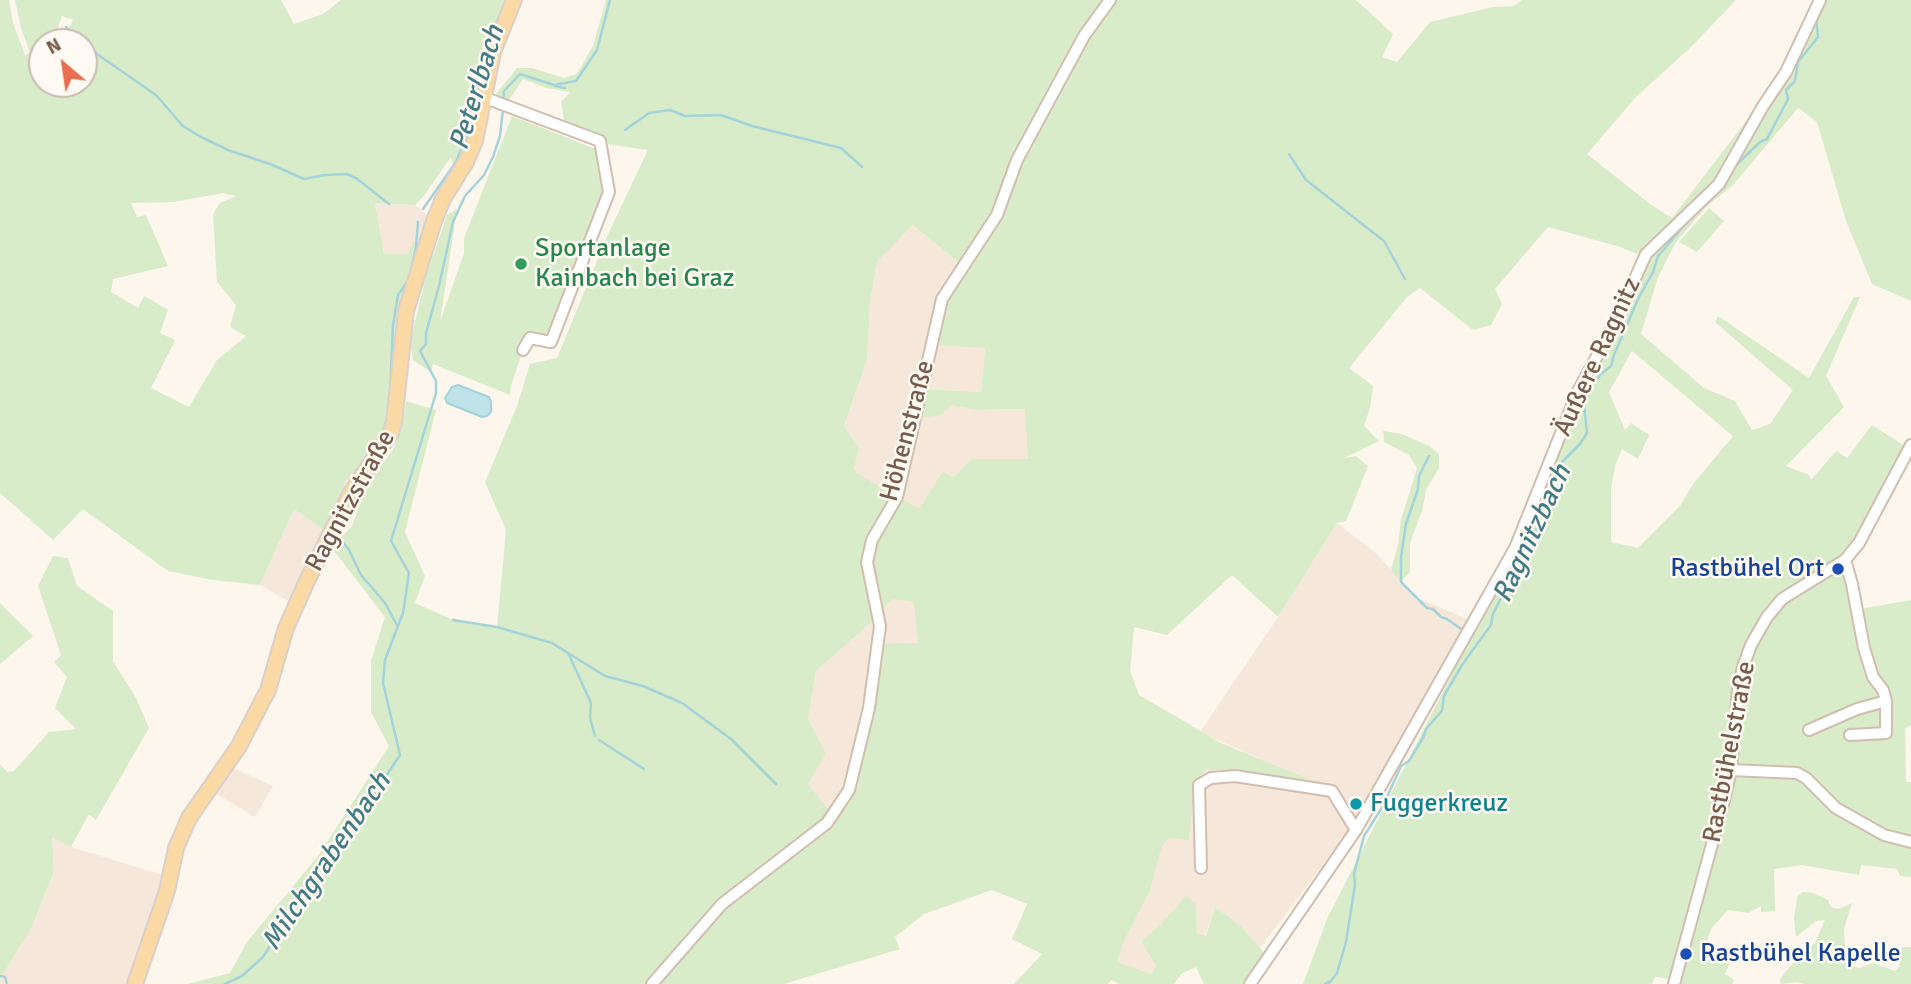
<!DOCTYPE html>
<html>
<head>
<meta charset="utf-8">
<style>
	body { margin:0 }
	#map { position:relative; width:1911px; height:984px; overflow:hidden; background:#fdf6ec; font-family:Signika,sans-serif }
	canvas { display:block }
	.north { position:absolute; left:28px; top:28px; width:70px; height:70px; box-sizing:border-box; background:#fffaf3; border:2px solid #cabbb1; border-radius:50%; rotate:331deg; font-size:19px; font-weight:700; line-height:28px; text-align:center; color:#7a5c4d }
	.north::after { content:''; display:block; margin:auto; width:24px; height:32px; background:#e76f51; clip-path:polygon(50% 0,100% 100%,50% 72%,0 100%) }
</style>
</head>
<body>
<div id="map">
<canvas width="1911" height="984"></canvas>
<div class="north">N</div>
</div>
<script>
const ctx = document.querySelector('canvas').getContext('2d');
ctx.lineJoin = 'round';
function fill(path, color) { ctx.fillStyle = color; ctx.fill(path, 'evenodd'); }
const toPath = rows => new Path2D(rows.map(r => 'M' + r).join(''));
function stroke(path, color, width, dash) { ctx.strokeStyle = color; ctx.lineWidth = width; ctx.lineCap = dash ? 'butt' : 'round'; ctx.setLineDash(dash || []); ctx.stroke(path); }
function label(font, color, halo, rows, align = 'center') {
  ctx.font = font + ' Signika,sans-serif'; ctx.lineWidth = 5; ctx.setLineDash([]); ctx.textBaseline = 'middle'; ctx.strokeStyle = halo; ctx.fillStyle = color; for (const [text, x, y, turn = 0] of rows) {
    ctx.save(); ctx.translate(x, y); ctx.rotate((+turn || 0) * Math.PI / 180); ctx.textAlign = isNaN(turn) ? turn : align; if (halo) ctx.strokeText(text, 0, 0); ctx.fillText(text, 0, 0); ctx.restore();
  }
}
fill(toPath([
	[375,203,415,205,434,221,427,243,409,254,384,254],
	[913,225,968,270,947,302,985,348,981,392,924,389,950,405,976,410,1026,409,1028,459,972,459,953,477,943,471,903,538,892,598,915,602,918,643,868,694,842,790,829,812,807,784,826,753,808,719,816,671,866,627,854,469,859,447,844,426,867,360,870,303,877,262],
	[294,509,324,530,331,547,300,608,260,585],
	[1337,523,1377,554,1415,597,1468,619,1401,744,1356,821,1260,948,1239,924,1215,907,1205,937,1197,934,1196,904,1162,923,1141,942,1156,965,1151,974,1117,963,1125,939,1150,891,1162,846,1169,838,1189,839,1195,786,1206,768,1308,780,1200,732,1278,617],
	[233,768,273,786,255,817,216,794],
	[52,836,71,847,163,875,155,908,128,984,0,984,0,979,32,927,54,871]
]), '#f5e8da');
fill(toPath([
	[0,0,9,0,13,23,25,55,30,53,21,28,15,0,281,0,294,24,323,14,341,0,509,0,470,136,455,170,451,157,423,197,415,205,375,203,384,254,408,254,413,242,422,241,387,432,377,450,346,481,324,530,294,509,260,585,213,580,168,571,83,509,53,540,0,493],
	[62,16,73,20,66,34,57,42,84,42,84,84,42,84,42,42,55,42,53,42],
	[223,193,236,196,220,203,213,214,217,282,236,305,230,327,246,336,217,360,189,407,151,388,175,340,160,333,168,310,144,296,138,308,111,292,113,279,168,266,146,215,137,217,131,203,174,202],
	[606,0,1356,0,1393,34,1382,57,1397,62,1430,22,1493,7,1514,6,1522,0,1736,0,1692,46,1636,97,1587,154,1650,204,1672,218,1779,78,1815,16,1812,0,1911,0,1911,301,1872,284,1846,221,1817,122,1798,108,1733,185,1707,206,1676,242,1658,277,1641,334,1704,388,1735,401,1752,430,1770,424,1793,390,1715,322,1718,316,1809,378,1854,297,1860,297,1826,376,1844,407,1786,466,1809,475,1811,480,1836,451,1847,458,1872,425,1911,450,1865,542,1849,561,1860,609,1911,600,1911,725,1905,729,1906,782,1911,782,1911,877,1900,876,1897,869,1861,865,1859,875,1802,865,1774,869,1775,911,1761,912,1761,906,1748,913,1728,910,1711,929,1705,949,1733,955,1725,974,1734,980,1732,984,1670,984,1670,979,1655,977,1652,984,1303,984,1327,919,1478,623,1528,538,1579,382,1617,314,1643,256,1617,246,1548,227,1495,289,1502,304,1491,325,1473,330,1420,288,1407,297,1349,368,1373,386,1370,408,1364,426,1379,441,1344,458,1356,456,1368,466,1351,509,1346,521,1337,523,1278,617,1232,575,1167,635,1134,627,1130,671,1139,695,1221,743,1311,780,1206,769,1195,786,1189,840,1169,838,1162,846,1150,891,1125,939,1117,962,1151,974,1156,965,1141,942,1162,923,1186,896,1196,904,1197,934,1206,936,1215,907,1239,924,1267,956,1248,984,1204,984,1196,967,1181,974,1174,984,1119,984,1111,980,1108,984,1014,984,1042,954,1012,939,1027,904,992,890,924,914,895,937,900,949,784,984,188,984,230,973,247,942,318,856,389,746,371,712,371,661,385,617,331,547,352,526,363,495,373,476,393,450,403,421,406,401,436,410,405,532,425,576,415,603,453,620,497,627,506,530,485,482,517,406,530,364,557,358,609,232,648,150,606,144,599,141,600,135,564,120,561,102,570,92,546,88,523,79,509,100,496,94,517,68,531,68,564,78,577,74,593,46],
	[913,225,968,270,947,301,934,345,985,348,981,392,924,389,918,419,943,414,950,405,976,410,1025,409,1028,459,972,459,953,477,943,471,919,509,858,474,854,469,859,447,844,426,867,360,870,303,877,262],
	[1632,351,1733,436,1693,484,1680,506,1638,548,1611,542,1611,489,1615,466,1622,449,1638,459,1649,435,1631,423,1625,430,1609,392],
	[892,599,914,602,918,643,877,644,868,694,842,790,829,811,808,784,826,753,808,719,816,671,866,627],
	[512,116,598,150,608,185,551,342,530,338,523,350,511,386,510,395,433,364,431,372,413,360,410,343,426,276,447,215,457,209,440,322,464,253,464,238],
	[1709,208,1724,221,1697,252,1679,242],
	[1383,431,1402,434,1429,446,1439,454,1439,468,1426,490,1422,511,1410,543,1410,572,1401,582,1391,570,1398,545,1401,520,1417,468,1409,455,1384,442],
	[53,556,68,558,77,586,113,611,113,661,136,698,149,728,96,820,89,814,71,847,52,837,54,871,32,927,0,979,0,764,7,772,14,771,49,732,76,729,55,708,67,677,54,662,61,655,38,586],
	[0,603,33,636,0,664],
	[1803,892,1813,893,1828,900,1831,907,1838,909,1852,903,1844,929,1845,947,1840,961,1859,968,1873,963,1895,971,1899,967,1902,947,1911,947,1911,984,1803,984,1798,982,1781,984,1780,979,1800,954,1815,943,1825,920,1816,921,1796,937,1794,919,1797,897]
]), '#d8ecc9');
const water = toPath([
	[458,385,489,397,491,402,491,412,487,416,482,417,447,403,445,398,452,387,458,385]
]);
fill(water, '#bfe3e8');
stroke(water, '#a5d3da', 2);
stroke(toPath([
	[66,27,81,42],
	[84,45,156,95,183,126,201,137,228,150,270,164,304,179,325,175,347,174,356,178,389,204],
	[487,49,506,0],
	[555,86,565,88],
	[503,103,504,91,520,74,554,85,576,81,597,50,610,0],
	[625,130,649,113,670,110,685,116,721,115,752,126,841,148,862,167],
	[1289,154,1306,180,1384,241,1405,279],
	[1733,168,1760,142,1767,139,1788,99,1786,90,1795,81,1798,62,1818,37,1816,19],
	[423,209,456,162,466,138,471,106,485,59],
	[390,396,393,325,398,295,409,279,416,247,418,222],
	[382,434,388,417],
	[1429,456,1419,476,1418,489,1406,524,1401,557,1401,582,1427,608,1433,609,1441,617,1447,619,1464,631],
	[340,538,349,550,361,575,385,603,397,625],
	[453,620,497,627,552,643,605,676,643,686,682,703,731,739,776,784],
	[569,655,591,703,590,718,595,736],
	[599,740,644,769],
	[0,976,5,977,7,984],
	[225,984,242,976,263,957,321,865,363,811,400,755,383,683,385,660,403,613,409,573,391,541,436,393,436,381,420,351,426,344,426,333,439,286,453,222,465,196,484,175,493,157,500,136,503,109],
	[1325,984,1330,982,1337,973,1346,942,1355,885,1354,874,1364,836,1383,806,1401,766,1409,761,1423,738,1426,729,1442,711,1444,696,1462,665,1491,625,1493,614,1510,580,1517,575,1525,562,1557,471,1562,462,1580,444,1587,433,1584,405,1591,388,1600,375,1611,366,1614,355,1638,299,1653,272,1658,256,1688,221]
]), '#a5d3da', 2.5);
const minor = toPath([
	[483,97,600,141,609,192,551,342,530,338,523,350],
	[1809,730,1857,709,1886,701,1883,690,1873,677,1864,648,1852,584,1845,560],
	[1850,735,1886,733,1886,701],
	[1731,770,1797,773,1806,778,1836,808,1884,835,1911,842],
	[1201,868,1199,785,1211,778,1235,776,1332,791,1356,830],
	[652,984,722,904,827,823,849,790,869,708,880,626,867,562,872,540,897,497,942,299,997,215,1017,160,1084,36,1110,0],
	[1250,984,1356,830,1515,548,1577,393,1616,321,1646,254,1719,184,1763,106,1786,72,1820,0],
	[1674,984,1724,800,1731,770,1738,690,1743,667,1751,645,1767,617,1782,599,1845,560,1859,543,1911,445]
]);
const major = toPath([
	[135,984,167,891,176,848,189,818,239,746,268,690,286,628,307,581,351,492,391,433,394,422,406,311,434,221,443,199,466,162,475,141,493,52,514,0]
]);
stroke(minor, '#d1beb0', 14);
stroke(major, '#dad1cd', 18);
stroke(minor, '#fff', 10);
stroke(major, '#fbd9a5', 14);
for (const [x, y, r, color] of [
	[521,264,7,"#2e9e5b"],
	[1838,569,7,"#1a4fb4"],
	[1356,804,7,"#0f9aa8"],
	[1686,954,7,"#1a4fb4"]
]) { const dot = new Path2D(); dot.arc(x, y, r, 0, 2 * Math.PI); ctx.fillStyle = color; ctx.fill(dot); stroke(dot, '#fffaf3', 2.5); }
label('26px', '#27864d', '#fffaf3', [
	["Sportanlage",535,249],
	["Kainbach bei Graz",535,279]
], 'left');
label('26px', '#7a5c4d', '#fffaf3', [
	["Äußere Ragnitz",1598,357,-65],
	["Höhenstraße",908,431,-75],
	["Ragnitzstraße",351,501,-61],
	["Rastbühelstraße",1730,752,-79]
]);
label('26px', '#164399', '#fffaf3', [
	["Rastbühel Ort",1824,569],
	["Rastbühel Kapelle",1700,954,"left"]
], 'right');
label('26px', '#0d838f', '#fffaf3', [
	["Fuggerkreuz",1370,804]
], 'left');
label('italic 28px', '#437c86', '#fffaf3', [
	["Peterlbach",478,88,-73],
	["Ragnitzbach",1533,534,-65],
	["Milchgrabenbach",327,862,-56]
]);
</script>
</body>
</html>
